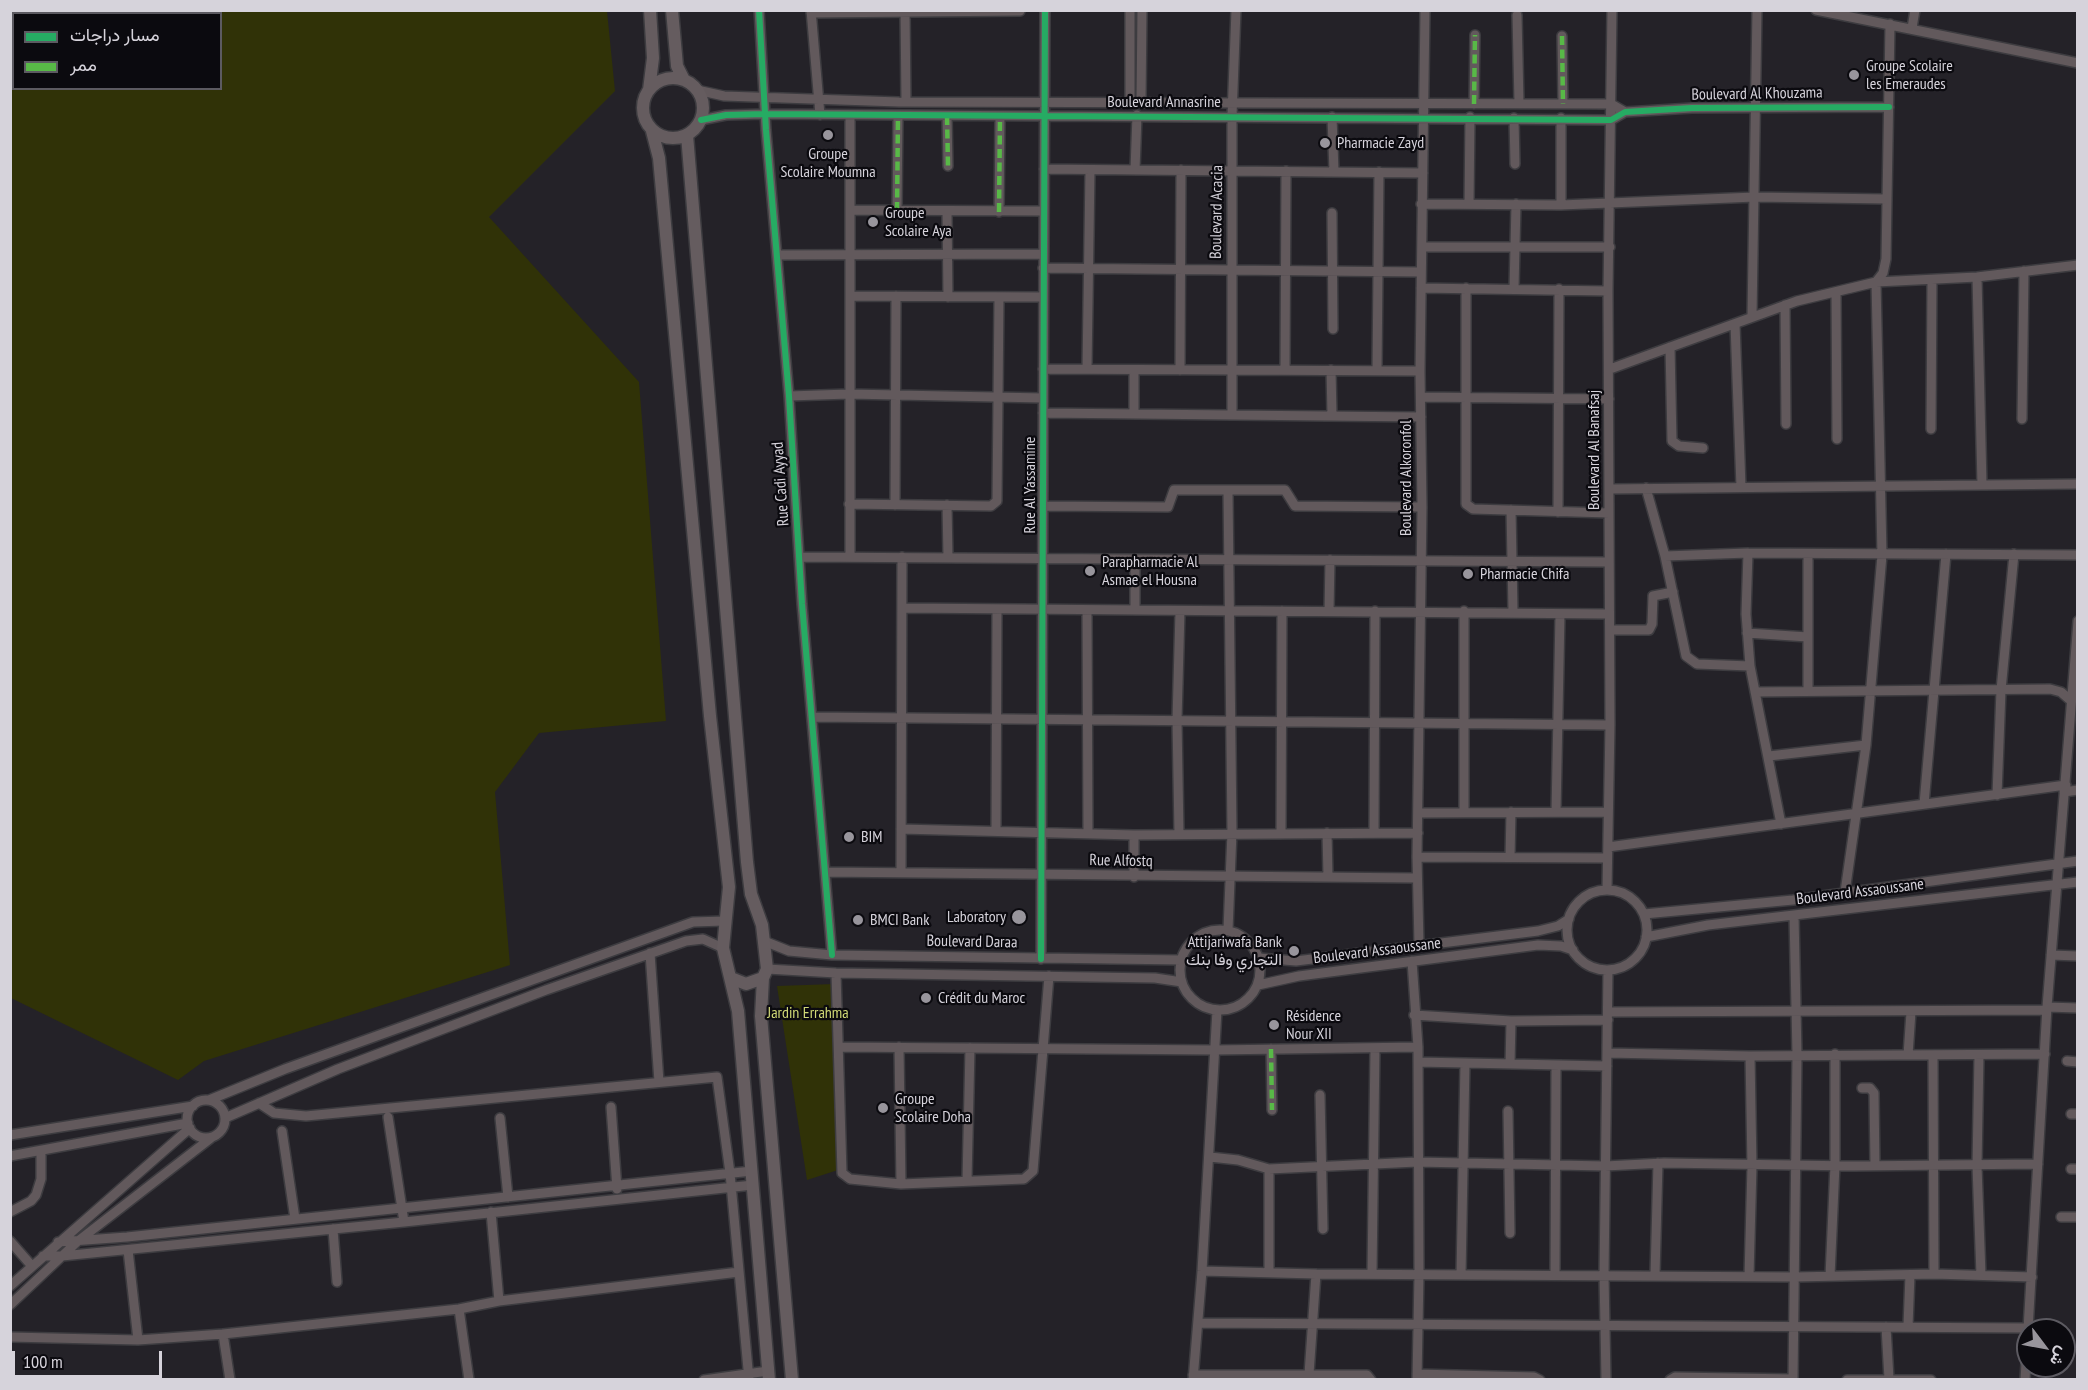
<!DOCTYPE html>
<html>
<head>
<meta charset="utf-8">
<style>
	body { margin:0 }
	#map { position:relative; width:2088px; height:1390px; overflow:hidden; background:#242228; font-family:"PT Sans Narrow",Vazirmatn,sans-serif }
	canvas { display:block }
	.frame { position:absolute; inset:0; border:12px solid #d6d3db; pointer-events:none }
	.legend { position:absolute; left:12px; top:12px; width:210px; height:78px; box-sizing:border-box; background:#0b0a0f; border:2px solid #5c5a61; margin:0; padding:8px 10px; list-style:none; font-size:18px; color:#d6d3db }
	.legend li { display:flex; align-items:center; gap:12px; height:30px }
	.legend b { width:30px; border:2px solid #5c5a61 }
	.north { position:absolute; left:2016px; top:1318px; width:60px; height:60px; box-sizing:border-box; background:#0b0a0f; border:2px solid #5c5a61; border-radius:50%; rotate:122deg; font-size:16px; font-weight:700; line-height:24px; text-align:center; color:#d6d3db }
	.north::after { content:''; display:block; margin:auto; width:21px; height:27px; background:#98959c; clip-path:polygon(50% 0,100% 100%,50% 72%,0 100%) }
	.scale { position:absolute; left:12px; top:1351px; width:150px; height:27px; box-sizing:border-box; border:3px solid #d6d3db; border-top:0; padding-left:8px; font-size:18px; line-height:21px; white-space:nowrap; color:#d6d3db; -webkit-text-stroke:4px #0b0a0f; paint-order:stroke }
</style>
</head>
<body>
<div id="map">
<canvas width="2088" height="1390"></canvas>
<div class="frame"></div>
<ul class="legend">
<li><b style="height:8px;background:#26ab63"></b>مسار دراجات</li>
<li><b style="height:8px;background:#58b947"></b>ممر</li>
</ul>
<div class="north">ش</div>
<div class="scale">100 m</div>
</div>
<script>
const ctx = document.querySelector('canvas').getContext('2d');
ctx.lineJoin = 'round';
function fill(path, color) { ctx.fillStyle = color; ctx.fill(path, 'evenodd'); }
const toPath = rows => new Path2D(rows.map(r => 'M' + r).join(''));
function stroke(path, color, width, dash) { ctx.strokeStyle = color; ctx.lineWidth = width; ctx.lineCap = dash ? 'butt' : 'round'; ctx.setLineDash(dash || []); ctx.stroke(path); }
function label(font, color, halo, rows, align = 'center') {
  ctx.font = font + ' "PT Sans Narrow",Vazirmatn,sans-serif'; ctx.lineWidth = 4.5; ctx.setLineDash([]); ctx.textBaseline = 'middle'; ctx.strokeStyle = halo; ctx.fillStyle = color; for (const [text, x, y, turn = 0] of rows) {
    ctx.save(); ctx.translate(x, y); ctx.rotate((+turn || 0) * Math.PI / 180); ctx.textAlign = isNaN(turn) ? turn : align; if (halo) ctx.strokeText(text, 0, 0); ctx.fillText(text, 0, 0); ctx.restore();
  }
}
fill(toPath([
	[10,11,607,11,615,91,489,217,639,382,666,721,539,733,495,792,510,965,204,1061,178,1080,11,998],
	[14,14,220,14,220,88,14,88],
	[835,984,838,1170,807,1180,777,986]
]), '#303207');
const minor = toPath([
	[759,10,766,130,789,396,802,604,832,955],
	[811,10,820,115],
	[905,10,906,102],
	[1816,10,2078,63],
	[811,13,1020,11],
	[1517,15,1519,103],
	[1912,28,1915,10],
	[1562,36,1563,104],
	[697,90,724,96,899,102,1611,104,1625,112],
	[1141,101,1142,10],
	[1130,102,1130,10],
	[1474,104,1475,35],
	[947,116,948,166],
	[1332,117,1334,172],
	[1514,118,1515,164],
	[701,120,726,115,765,114,1611,120,1625,112,1692,108,1889,107],
	[1044,169,1423,173],
	[1135,170,1137,115],
	[1421,204,1561,205,1755,197,1887,199],
	[1469,204,1470,117],
	[1561,205,1561,118],
	[852,210,1043,211],
	[897,211,898,116],
	[947,212,948,297],
	[999,212,1000,116],
	[1332,213,1333,329],
	[1422,247,1610,247],
	[777,255,1043,254],
	[1043,268,1420,272],
	[1977,277,1982,485],
	[1421,288,1608,291],
	[1466,288,1466,504,1473,509,1609,513],
	[1514,289,1516,204],
	[1836,292,1837,439],
	[851,296,1043,297],
	[1785,305,1786,424],
	[1752,316,1757,10],
	[1735,324,1741,487],
	[1670,347,1672,441,1679,446,1703,448],
	[1043,369,1420,371],
	[1087,369,1090,170],
	[1285,369,1286,171],
	[1610,369,1797,301,1876,282,1883,273,1886,259,1890,24],
	[1134,370,1134,413],
	[1180,370,1181,170],
	[1331,370,1332,415],
	[1377,371,1379,172],
	[789,396,849,394,1043,398],
	[1421,397,1609,399],
	[1043,413,1421,417],
	[1232,413,1232,116,1236,10],
	[2022,419,2024,271],
	[1931,429,1932,280],
	[1646,488,1665,556,1686,656,1697,664,1750,666],
	[1610,489,2078,484],
	[849,504,991,506,997,501,999,297],
	[895,505,896,296],
	[947,505,948,557],
	[1044,506,1168,507,1174,490,1285,490,1295,506,1422,507],
	[1511,510,1513,611],
	[1558,512,1559,289],
	[1748,553,1746,614,1750,666,1781,824],
	[1808,554,1808,691],
	[1665,556,1748,553,2078,555],
	[799,557,1608,562],
	[850,557,850,115],
	[904,608,1609,614],
	[1087,610,1088,834],
	[1135,610,1135,559],
	[1329,611,1330,560],
	[1464,611,1464,812],
	[1610,630,1649,630,1652,624,1653,596,1673,592],
	[1747,633,1808,637],
	[1755,692,2050,689,2061,692,2069,699],
	[812,717,1610,725],
	[1769,756,1866,745],
	[2064,792,2078,790],
	[1997,795,2001,690,2014,554],
	[1924,804,1946,554],
	[1556,812,1560,614],
	[1418,813,1608,812],
	[901,829,1134,835,1418,833],
	[996,830,997,609],
	[1281,832,1282,611],
	[1327,833,1328,876],
	[1374,833,1375,611],
	[1179,834,1177,720,1180,611],
	[1608,847,2066,785],
	[1417,857,1607,858],
	[1510,857,1511,812],
	[825,872,1417,878],
	[901,873,902,557],
	[1134,877,1134,835],
	[1607,890,1610,725,1608,291,1612,10],
	'1567 930a40 40 0 1 1 80 0a40 40 0 1 1-80 0Z',
	[1845,892,1866,745,1882,555,1876,282,1977,277,2078,265],
	[1644,914,1793,900,2078,861],
	'1180 970a40 40 0 1 1 80 0a40 40 0 1 1-80 0Z',
	[1228,930,1232,832,1228,492],
	[1646,937,1708,925,2078,882],
	[764,941,789,951,832,955,1182,960],
	[1419,945,1417,857,1422,507,1420,371,1425,10],
	[650,953,659,1082],
	[2051,955,2078,956],
	[1259,958,1296,961,1538,931,1558,926,1569,919],
	[1041,959,1045,10],
	[1412,961,1418,1047,1419,1274,1417,1380],
	[767,969,836,973,1155,978,1182,982],
	[836,973,842,1173,850,1179,901,1184,1024,1179,1033,1171,1049,976],
	[1258,985,1299,976,1538,945,1561,946,1573,950],
	[2047,1007,2078,1008],
	[1609,1012,2047,1010],
	[1414,1015,1511,1021,1608,1020],
	[839,1047,1215,1050,1418,1047],
	[899,1047,901,1184],
	[1271,1049,1272,1110],
	[1608,1053,1750,1056,2045,1054],
	[1908,1055,1911,1012],
	[1933,1055,1934,1274],
	[1979,1055,1977,1166,1981,1275],
	[2067,1061,2078,1062],
	[1418,1062,1607,1066],
	[1510,1064,1511,1021],
	[1862,1088,1870,1088,1874,1093,1875,1166],
	[1320,1095,1323,1229],
	[209,1100,285,1069,693,922,724,921],
	'187 1119a19 19 0 1 1 38 0a19 19 0 1 1-38 0Z',
	[259,1103,274,1113,306,1116,717,1077,730,1173,749,1380],
	[611,1107,617,1189],
	[1508,1111,1510,1233],
	[2071,1114,2078,1114],
	[388,1117,404,1222],
	[225,1118,338,1069,546,990,686,941,703,939,723,948],
	[500,1118,508,1197],
	[282,1131,295,1219],
	[10,1135,193,1106],
	[10,1156,188,1123],
	[1210,1157,1238,1160,1269,1169,1417,1162,1605,1166,1664,1163,1854,1166,2038,1164],
	[1269,1169,1269,1272],
	[2071,1169,2078,1169],
	[967,1181,970,1048],
	[10,1212,31,1201,36,1195,41,1179,41,1151],
	[491,1212,499,1301],
	[2061,1217,2078,1217],
	[333,1229,337,1282],
	[10,1241,31,1265],
	[58,1242,127,1237,752,1171],
	[128,1250,138,1340],
	[43,1256,62,1256,404,1222,753,1185],
	[1202,1271,1316,1274,1795,1277,1934,1274,2032,1277],
	[1372,1274,1375,1048],
	[1461,1275,1465,1063],
	[1555,1275,1556,1065],
	[1655,1275,1658,1163],
	[1749,1276,1752,1166,1750,1056],
	[1830,1276,1835,1165,1835,1054],
	[10,1286,190,1128],
	[10,1305,78,1241,211,1138],
	[459,1309,469,1380],
	[1198,1323,2028,1328],
	[1908,1326,1910,1275],
	[1886,1327,1889,1379],
	[223,1334,230,1380],
	[10,1337,138,1340,223,1334,459,1309,499,1301,739,1272],
	[1309,1374,1316,1274],
	[1417,1374,1534,1377,1540,1380],
	[1193,1375,1367,1375,1371,1380],
	[704,1380,768,1371],
	[1193,1380,1202,1271,1217,1010],
	[1606,1380,1604,1275,1608,970],
	[1670,1380,1675,1377,1793,1379],
	[1793,1380,1797,1055,1794,915],
	[1847,1380,1931,1380],
	[2025,1380,2047,1007,2078,621]
]);
const secondary = toPath([
	[672,10,677,66,684,80],
	'643 108a30 30 0 1 1 60 0a30 30 0 1 1-60 0Z',
	[649,90,653,58,650,10],
	[652,131,659,158,710,716,729,887,723,948,738,1011,769,1380],
	[687,135,747,862,751,894,762,925,767,969,763,978,761,1016,792,1380],
	[731,978,746,984,763,978]
]);
stroke(minor, '#3d3c40', 12);
stroke(secondary, '#3d3c40', 15);
stroke(minor, '#62595c', 9);
stroke(secondary, '#655c5f', 12);
stroke(toPath([
	[1562,36,1563,104],
	[1474,104,1475,35],
	[947,116,948,166],
	[897,211,898,116],
	[999,212,1000,116],
	[1271,1049,1272,1110]
]), '#58b947', 4.5, [9, 4.5]);
stroke(toPath([
	[759,10,766,130,789,396,802,604,832,955],
	[701,120,726,115,765,114,1611,120,1625,112,1692,108,1889,107],
	[1041,959,1045,10]
]), '#26ab63', 6);
for (const [x, y, r, color] of [
	[1854,75,6,"#98959c"],
	[828,135,6,"#98959c"],
	[1325,143,6,"#98959c"],
	[873,222,6,"#98959c"],
	[1090,571,6,"#98959c"],
	[1468,574,6,"#98959c"],
	[849,837,6,"#98959c"],
	[1019,917,8,"#98959c"],
	[858,920,6,"#98959c"],
	[1294,951,6,"#98959c"],
	[926,998,6,"#98959c"],
	[1274,1025,6,"#98959c"],
	[883,1108,6,"#98959c"]
]) { const dot = new Path2D(); dot.arc(x, y, r, 0, 2 * Math.PI); ctx.fillStyle = color; ctx.fill(dot); stroke(dot, '#0b0a0f', 2); }
label('16px', '#d6d3db', '#0b0a0f', [
	["Groupe Scolaire",1866,66],
	["les Emeraudes",1866,84],
	["Pharmacie Zayd",1337,143],
	["Groupe",828,154,"center"],
	["Scolaire Moumna",828,172,"center"],
	["Groupe",885,213],
	["Scolaire Aya",885,231],
	["Parapharmacie Al",1102,562],
	["Asmae el Housna",1102,580],
	["Pharmacie Chifa",1480,574],
	["BIM",861,837],
	["Laboratory",1006,917,"right"],
	["BMCI Bank",870,920],
	["Attijariwafa Bank",1282,942,"right"],
	["التجاري وفا بنك",1282,960,"right"],
	["Crédit du Maroc",938,998],
	["Résidence",1286,1016],
	["Nour XII",1286,1034],
	["Groupe",895,1099],
	["Scolaire Doha",895,1117]
], 'left');
label('16px', '#d6d3db', '#0b0a0f', [
	["Boulevard Al Khouzama",1757,94,-1],
	["Boulevard Annasrine",1164,102],
	["Boulevard Acacia",1217,212,-89],
	["Boulevard Al Banafsaj",1594,450,-90],
	["Boulevard Alkoronfol",1406,478,-90],
	["Rue Cadi Ayyad",781,484,-94],
	["Rue Al Yassamine",1030,485,-90],
	["Rue Alfostq",1121,861,1],
	["Boulevard Assaoussane",1860,892,-7],
	["Boulevard Daraa",972,942,1],
	["Boulevard Assaoussane",1377,951,-7]
]);
label('16px', '#d1d976', '#0b0a0f', [
	["Jardin Errahma",808,1013]
]);
</script>
</body>
</html>
